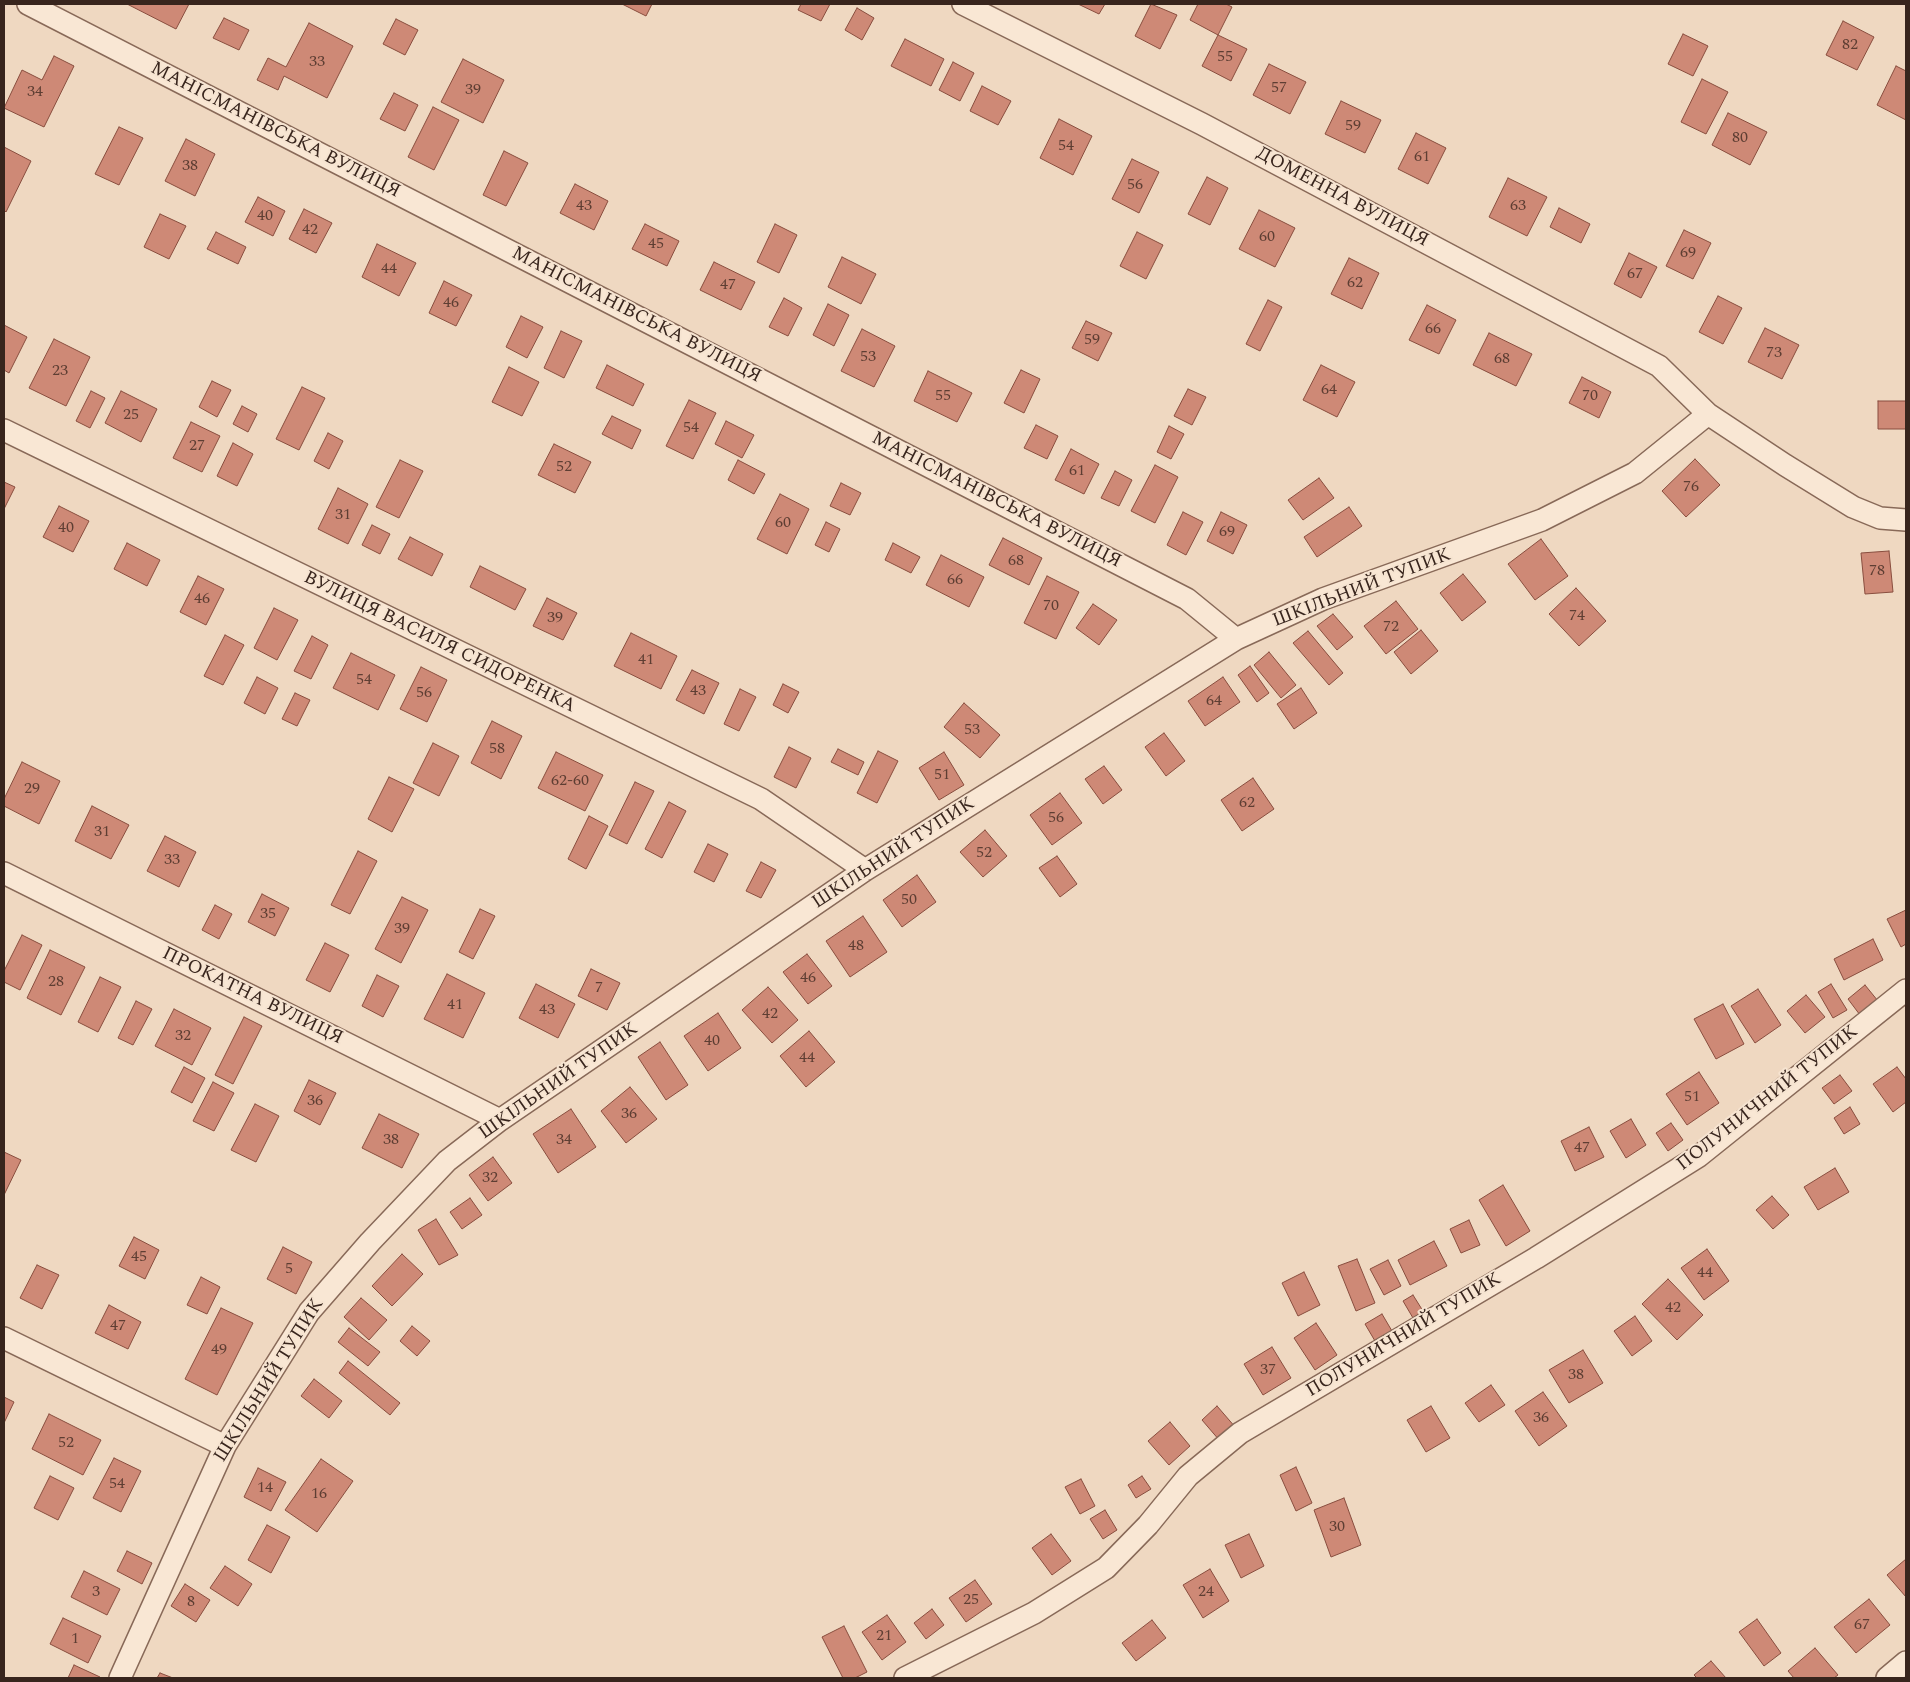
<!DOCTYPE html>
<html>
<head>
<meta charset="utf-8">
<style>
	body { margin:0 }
	#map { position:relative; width:1910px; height:1682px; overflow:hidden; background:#efd8c1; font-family:Spectral,serif }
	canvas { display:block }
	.frame { position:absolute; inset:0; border:5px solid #38251d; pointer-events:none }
</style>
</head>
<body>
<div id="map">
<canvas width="1910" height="1682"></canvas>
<div class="frame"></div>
</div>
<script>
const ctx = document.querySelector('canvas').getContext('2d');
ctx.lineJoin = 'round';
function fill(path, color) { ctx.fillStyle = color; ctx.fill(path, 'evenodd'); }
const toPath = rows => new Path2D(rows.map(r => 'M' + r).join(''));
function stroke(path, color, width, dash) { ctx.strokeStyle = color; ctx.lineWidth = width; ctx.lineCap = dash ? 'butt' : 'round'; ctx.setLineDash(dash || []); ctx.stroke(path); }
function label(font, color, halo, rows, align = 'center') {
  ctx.font = font + ' Spectral,serif'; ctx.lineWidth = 4; ctx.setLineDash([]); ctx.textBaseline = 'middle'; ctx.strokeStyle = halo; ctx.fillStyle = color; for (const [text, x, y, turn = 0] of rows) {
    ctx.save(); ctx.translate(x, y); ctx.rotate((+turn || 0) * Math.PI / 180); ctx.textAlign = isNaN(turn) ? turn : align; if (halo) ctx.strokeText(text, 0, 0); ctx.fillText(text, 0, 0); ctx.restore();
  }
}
const building = toPath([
	[127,4,189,4,176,29,127,4],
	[622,4,652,4,646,16,622,4],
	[801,4,830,4,821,21,798,10,801,4],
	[1078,4,1105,4,1099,14,1078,4],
	[1151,4,1177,15,1160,49,1135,36,1151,4],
	[1198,4,1226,4,1232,7,1218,35,1190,20,1198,4],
	[857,8,874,18,862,40,845,30,857,8],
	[224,18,249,30,239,50,213,38,224,18],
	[396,19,418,30,405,55,383,44,396,19],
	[1843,21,1874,37,1857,70,1826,55,1843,21],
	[309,23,353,46,327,98,284,76,278,90,257,80,268,58,286,67,309,23],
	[1683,34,1708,46,1693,76,1668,64,1683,34],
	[1218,35,1247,49,1231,81,1202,66,1218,35],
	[905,39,944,59,931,86,891,66,905,39],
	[54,56,74,66,44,127,4,108,22,70,42,80,54,56],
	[463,59,504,80,483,123,441,102,463,59],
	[953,62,974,73,960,101,939,90,953,62],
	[1269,64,1306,82,1290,114,1253,95,1269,64],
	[1896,66,1906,71,1906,120,1877,105,1896,66],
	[1702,79,1728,92,1706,134,1681,122,1702,79],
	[982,86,1011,101,998,125,970,111,982,86],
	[394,93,418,105,405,131,380,119,394,93],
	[1341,101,1381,120,1365,153,1325,134,1341,101],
	[433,107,459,120,434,170,408,157,433,107],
	[1728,113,1767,132,1750,165,1712,145,1728,113],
	[1059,119,1092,136,1073,175,1040,158,1059,119],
	[119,127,143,138,119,185,95,174,119,127],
	[1416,133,1446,148,1428,184,1398,169,1416,133],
	[186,139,215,154,195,196,165,181,186,139],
	[4,147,31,161,6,212,4,210,4,147],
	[504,151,528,163,506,206,483,195,504,151],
	[1132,159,1159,172,1139,213,1112,199,1132,159],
	[1207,177,1228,188,1210,225,1188,214,1207,177],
	[1508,178,1547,197,1527,236,1489,217,1508,178],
	[575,184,608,201,594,230,560,213,575,184],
	[258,197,285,211,273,236,245,222,258,197],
	[1559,208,1590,224,1581,243,1550,227,1559,208],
	[304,209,332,223,316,253,289,239,304,209],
	[1259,210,1295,228,1275,267,1239,249,1259,210],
	[160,214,186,226,169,259,144,247,160,214],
	[645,224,679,241,667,266,632,249,645,224],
	[775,224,797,235,779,273,757,262,775,224],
	[1684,230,1711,243,1693,279,1666,266,1684,230],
	[216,232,246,247,238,264,207,249,216,232],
	[1137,232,1163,245,1146,279,1120,266,1137,232],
	[377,244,416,263,399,296,362,277,377,244],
	[1629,253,1657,267,1641,298,1614,284,1629,253],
	[842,257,876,274,861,304,828,287,842,257],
	[1349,258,1379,273,1362,309,1331,294,1349,258],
	[714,262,755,282,741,310,700,290,714,262],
	[444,281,472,295,456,326,429,313,444,281],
	[1718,296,1742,308,1723,344,1699,332,1718,296],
	[784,298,802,308,788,336,769,327,784,298],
	[1268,300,1282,307,1260,351,1246,344,1268,300],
	[828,304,849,315,834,346,813,335,828,304],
	[1427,305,1456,320,1439,354,1409,340,1427,305],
	[521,316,543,327,527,358,506,347,521,316],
	[1086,321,1112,333,1098,361,1072,348,1086,321],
	[4,325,27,337,9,373,4,370,4,325],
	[1765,328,1799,345,1782,379,1748,362,1765,328],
	[862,329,895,346,874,387,841,371,862,329],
	[561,331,582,341,564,378,544,368,561,331],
	[1489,333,1532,354,1516,386,1473,365,1489,333],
	[54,339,90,357,66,406,29,388,54,339],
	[607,365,644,384,633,406,596,388,607,365],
	[1321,365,1355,382,1337,417,1303,400,1321,365],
	[509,367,539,382,522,416,492,402,509,367],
	[1021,370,1040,379,1024,413,1004,403,1021,370],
	[928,371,972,393,957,422,914,401,928,371],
	[1582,377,1611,392,1599,418,1569,403,1582,377],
	[212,381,231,390,217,417,199,407,212,381],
	[302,387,325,398,299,450,276,439,302,387],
	[1188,389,1206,397,1192,425,1174,416,1188,389],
	[91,391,105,398,90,428,76,421,91,391],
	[121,391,157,409,141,442,105,423,121,391],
	[689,400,716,413,693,459,666,446,689,400],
	[1878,401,1906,401,1906,429,1878,429,1878,401],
	[242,406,257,414,248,432,233,424,242,406],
	[612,416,641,430,632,449,602,434,612,416],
	[726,421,754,435,742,458,715,444,726,421],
	[191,422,220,436,202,472,173,458,191,422],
	[1036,425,1058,436,1047,459,1024,448,1036,425],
	[1169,426,1184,434,1171,459,1157,452,1169,426],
	[328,433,343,441,329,469,314,461,328,433],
	[233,443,253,454,237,486,217,476,233,443],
	[554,444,591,462,575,493,538,475,554,444],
	[1071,449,1099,464,1084,494,1055,480,1071,449],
	[1695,459,1720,485,1686,517,1662,491,1695,459],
	[400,460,423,471,399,518,376,507,400,460],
	[738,460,765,474,754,494,728,480,738,460],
	[1155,465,1178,477,1155,523,1131,511,1155,465],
	[1115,471,1132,480,1119,506,1101,498,1115,471],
	[1319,478,1334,498,1303,520,1288,500,1319,478],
	[4,482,15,487,4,509,4,482],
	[841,483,861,493,850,515,830,506,841,483],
	[338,488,368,504,348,544,318,529,338,488],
	[780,494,809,509,787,554,757,539,780,494],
	[59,506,89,521,73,552,43,537,59,506],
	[1349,507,1362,526,1317,557,1304,537,1349,507],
	[1183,512,1203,522,1186,555,1167,545,1183,512],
	[1221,512,1247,525,1233,554,1207,541,1221,512],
	[826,522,840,529,829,552,815,545,826,522],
	[372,525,390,534,380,554,362,545,372,525],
	[410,537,443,554,432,576,398,559,410,537],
	[1003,538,1042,558,1029,585,989,565,1003,538],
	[1541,539,1568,576,1535,600,1508,564,1541,539],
	[127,543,160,560,147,586,114,569,127,543],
	[893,543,920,557,911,573,885,560,893,543],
	[1889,551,1893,592,1865,594,1861,553,1889,551],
	[941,555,984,577,969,607,926,585,941,555],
	[480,566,526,589,515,610,470,587,480,566],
	[1463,574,1486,602,1462,621,1440,593,1463,574],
	[198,576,224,589,206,625,180,612,198,576],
	[1047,576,1079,592,1056,639,1024,623,1047,576],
	[1576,588,1606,621,1579,646,1549,614,1576,588],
	[547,598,577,613,563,640,533,626,547,598],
	[1396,601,1418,629,1386,654,1364,626,1396,601],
	[1093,604,1117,620,1099,645,1076,628,1093,604],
	[274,608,298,620,277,660,254,648,274,608],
	[1333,614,1353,637,1337,650,1317,626,1333,614],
	[1421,630,1438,651,1411,674,1394,652,1421,630],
	[1308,631,1343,673,1329,685,1293,643,1308,631],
	[631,633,677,656,661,689,614,666,631,633],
	[225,635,244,645,223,685,204,676,225,635],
	[312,636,328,645,311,679,294,671,312,636],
	[1269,652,1296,685,1281,698,1254,665,1269,652],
	[351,653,395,675,378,710,333,688,351,653],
	[1250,666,1269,693,1257,702,1238,675,1250,666],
	[421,667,447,680,427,722,400,709,421,667],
	[692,670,719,683,704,714,676,700,692,670],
	[257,677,278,688,265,714,244,703,257,677],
	[1223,677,1240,702,1205,726,1188,701,1223,677],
	[783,684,799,692,788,713,773,705,783,684],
	[1301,688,1317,713,1294,729,1277,704,1301,688],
	[740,689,756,697,739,731,724,724,740,689],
	[295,693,310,700,297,726,282,719,295,693],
	[964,703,1000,735,980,758,944,727,964,703],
	[492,721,522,736,501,779,471,763,492,721],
	[1164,733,1185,761,1166,776,1145,747,1164,733],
	[433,743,459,756,439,796,413,783,433,743],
	[789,747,811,758,796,788,774,777,789,747],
	[838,749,864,762,858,775,831,762,838,749],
	[878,751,898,761,877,803,857,793,878,751],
	[556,752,603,775,585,811,538,788,556,752],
	[944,752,964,785,939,800,919,768,944,752],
	[22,762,60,781,39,824,4,806,4,799,22,762],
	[1104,766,1122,790,1103,804,1085,779,1104,766],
	[389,777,414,789,392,832,368,819,389,777],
	[1253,778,1274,809,1242,831,1221,800,1253,778],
	[635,782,654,791,627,844,609,835,635,782],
	[1060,793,1082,823,1052,845,1030,815,1060,793],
	[669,802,686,811,662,858,645,849,669,802],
	[92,806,129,825,111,859,75,841,92,806],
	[589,816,608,826,586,869,568,859,589,816],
	[985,830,1007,856,983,877,960,852,985,830],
	[165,836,196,852,179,887,147,871,165,836],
	[708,844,728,854,714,882,694,872,708,844],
	[358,851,377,861,350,914,331,905,358,851],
	[1057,856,1077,884,1060,897,1039,868,1057,856],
	[761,862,776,870,761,898,746,891,761,862],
	[917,875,936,902,902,927,883,900,917,875],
	[262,894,289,908,275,936,248,922,262,894],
	[402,897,428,910,401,963,375,949,402,897],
	[215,905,232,914,219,939,202,930,215,905],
	[480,909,495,916,473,959,459,952,480,909],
	[1906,910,1906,944,1901,947,1887,919,1906,910],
	[863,916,887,952,850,977,826,941,863,916],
	[22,935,42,945,20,990,4,982,4,971,22,935],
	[1873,939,1883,960,1844,980,1834,959,1873,939],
	[325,943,349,955,330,992,306,980,325,943],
	[50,950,85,967,61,1015,27,998,50,950],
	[807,954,832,986,808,1004,783,972,807,954],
	[591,969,620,983,607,1010,578,996,591,969],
	[447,974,485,993,463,1038,424,1019,447,974],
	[377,975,399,986,383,1017,362,1006,377,975],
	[100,977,121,987,98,1032,78,1022,100,977],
	[536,984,575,1004,558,1038,519,1018,536,984],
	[1831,984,1847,1010,1833,1018,1818,992,1831,984],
	[1865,985,1878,1001,1860,1015,1848,999,1865,985],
	[768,987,798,1020,772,1043,742,1010,768,987],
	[1758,989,1781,1025,1755,1043,1731,1006,1758,989],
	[1806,995,1825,1017,1805,1033,1787,1011,1806,995],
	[136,1001,152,1009,133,1045,118,1038,136,1001],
	[1723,1004,1744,1044,1716,1059,1694,1019,1723,1004],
	[174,1009,211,1028,192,1065,155,1046,174,1009],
	[718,1013,741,1048,708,1071,684,1036,718,1013],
	[244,1017,262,1026,233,1084,215,1075,244,1017],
	[809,1031,835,1062,806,1087,780,1056,809,1031],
	[660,1042,688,1085,666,1100,638,1057,660,1042],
	[184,1067,205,1078,192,1103,171,1092,184,1067],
	[1897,1067,1906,1079,1906,1102,1893,1112,1873,1084,1897,1067],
	[1699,1072,1719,1103,1687,1125,1666,1094,1699,1072],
	[1840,1075,1852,1091,1834,1104,1822,1088,1840,1075],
	[309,1080,336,1093,320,1125,294,1111,309,1080],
	[213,1082,234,1093,214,1131,193,1121,213,1082],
	[630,1087,657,1119,626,1143,601,1111,630,1087],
	[255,1104,279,1116,256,1162,231,1150,255,1104],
	[1850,1107,1860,1124,1844,1134,1834,1118,1850,1107],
	[571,1109,596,1147,558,1173,533,1134,571,1109],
	[379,1114,419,1134,402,1168,362,1148,379,1114],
	[1631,1119,1646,1145,1626,1158,1610,1131,1631,1119],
	[1671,1123,1683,1140,1668,1151,1656,1133,1671,1123],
	[1589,1127,1604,1157,1575,1171,1561,1141,1589,1127],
	[4,1152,21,1160,4,1195,4,1152],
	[493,1157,512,1183,488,1201,469,1175,493,1157],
	[1835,1168,1849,1192,1818,1210,1804,1187,1835,1168],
	[1503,1185,1530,1231,1506,1246,1479,1200,1503,1185],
	[1772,1196,1789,1215,1773,1229,1756,1210,1772,1196],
	[470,1198,482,1215,462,1229,450,1212,470,1198],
	[436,1219,458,1255,439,1265,418,1230,436,1219],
	[1469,1220,1480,1245,1461,1253,1450,1229,1469,1220],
	[134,1237,159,1250,145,1279,119,1266,134,1237],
	[1434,1241,1447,1266,1410,1285,1398,1260,1434,1241],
	[283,1247,312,1262,296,1294,267,1279,283,1247],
	[1707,1249,1729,1281,1704,1300,1681,1268,1707,1249],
	[402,1254,423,1274,392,1306,372,1286,402,1254],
	[1357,1259,1375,1303,1356,1311,1338,1266,1357,1259],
	[1388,1260,1401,1286,1384,1295,1370,1269,1388,1260],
	[37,1265,59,1275,42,1309,20,1298,37,1265],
	[1304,1272,1320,1305,1298,1316,1282,1283,1304,1272],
	[201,1277,220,1287,207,1314,187,1305,201,1277],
	[1668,1279,1703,1315,1677,1340,1642,1304,1668,1279],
	[1413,1295,1423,1311,1413,1318,1403,1301,1413,1295],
	[361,1298,387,1320,369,1340,344,1317,361,1298],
	[109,1305,141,1322,128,1349,95,1333,109,1305],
	[221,1308,253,1323,217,1395,185,1379,221,1308],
	[1382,1314,1392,1331,1375,1341,1365,1324,1382,1314],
	[1635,1316,1652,1341,1632,1356,1614,1331,1635,1316],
	[1316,1323,1337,1355,1315,1370,1294,1338,1316,1323],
	[412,1326,430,1341,417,1356,400,1341,412,1326],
	[349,1328,380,1352,368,1366,338,1342,349,1328],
	[1272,1347,1291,1378,1263,1395,1244,1364,1272,1347],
	[1583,1350,1603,1383,1569,1403,1549,1370,1583,1350],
	[348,1361,400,1403,390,1415,339,1373,348,1361],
	[314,1379,342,1401,329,1418,301,1396,314,1379],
	[1491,1385,1505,1405,1479,1422,1465,1403,1491,1385],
	[1543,1392,1567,1426,1539,1446,1515,1411,1543,1392],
	[4,1397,14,1402,4,1423,4,1397],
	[1217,1406,1236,1428,1220,1441,1202,1420,1217,1406],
	[1431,1406,1450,1438,1426,1452,1407,1420,1431,1406],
	[49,1414,101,1440,83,1475,32,1449,49,1414],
	[1170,1422,1190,1446,1169,1465,1148,1441,1170,1422],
	[114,1458,141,1471,121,1512,93,1498,114,1458],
	[321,1459,353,1481,317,1532,285,1510,321,1459],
	[1296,1467,1312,1503,1296,1511,1280,1475,1296,1467],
	[258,1468,286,1482,271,1511,244,1497,258,1468],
	[50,1476,74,1488,58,1520,34,1508,50,1476],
	[1142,1476,1151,1489,1136,1498,1128,1485,1142,1476],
	[1081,1479,1095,1506,1080,1514,1065,1487,1081,1479],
	[1344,1498,1361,1545,1331,1557,1314,1510,1344,1498],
	[1105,1510,1117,1530,1103,1539,1090,1519,1105,1510],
	[267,1525,290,1537,271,1573,248,1560,267,1525],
	[1051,1534,1071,1561,1052,1575,1032,1548,1051,1534],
	[1249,1534,1264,1566,1241,1578,1225,1545,1249,1534],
	[127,1551,152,1563,142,1584,117,1571,127,1551],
	[1906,1559,1906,1597,1887,1575,1906,1559],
	[225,1566,252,1584,238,1606,210,1588,225,1566],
	[1210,1569,1229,1601,1203,1618,1183,1585,1210,1569],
	[84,1571,120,1589,107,1615,71,1597,84,1571],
	[975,1580,992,1604,966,1622,949,1598,975,1580],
	[185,1584,210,1600,196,1622,171,1606,185,1584],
	[1869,1599,1890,1625,1856,1653,1834,1627,1869,1599],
	[932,1609,944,1625,926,1639,914,1623,932,1609],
	[887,1615,906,1642,882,1660,862,1632,887,1615],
	[63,1618,101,1636,88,1663,50,1644,63,1618],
	[1757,1619,1781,1653,1764,1666,1739,1632,1757,1619],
	[1152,1620,1166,1638,1136,1661,1122,1643,1152,1620],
	[844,1626,867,1672,855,1678,843,1678,822,1637,844,1626],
	[1815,1648,1838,1675,1834,1678,1794,1678,1788,1671,1815,1648],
	[1711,1661,1726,1678,1697,1678,1694,1675,1711,1661],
	[74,1665,100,1677,99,1678,68,1678,74,1665],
	[160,1673,173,1678,157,1678,160,1673]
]);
fill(building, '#ce8976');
stroke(building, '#884d3e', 1);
const street = toPath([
	[28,4,1187,599,1236,639],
	[963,4,1202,124,1659,366,1708,414],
	[4,430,761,799,865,870],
	[4,873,500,1120],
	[4,1338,225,1446],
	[120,1678,225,1446,309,1312,370,1242,447,1161,500,1120,865,870,1236,639,1323,599,1542,520,1635,473,1708,414,1785,465,1853,507,1880,518,1906,520],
	[905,1678,1034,1613,1106,1568,1148,1525,1188,1476,1240,1433,1536,1258,1699,1156,1906,990],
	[1887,1678,1906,1662]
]);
stroke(street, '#886958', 24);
stroke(street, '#f9e7d4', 21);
label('16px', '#5e3e33', null, [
	["82",1850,46],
	["55",1225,58],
	["33",317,63],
	["57",1279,89],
	["39",473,91],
	["34",35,93],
	["59",1353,127],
	["80",1740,139],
	["54",1066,147],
	["61",1422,158],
	["38",190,167],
	["56",1135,186],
	["43",584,207],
	["63",1518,207],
	["40",265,217],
	["42",310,231],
	["60",1267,238],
	["45",656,245],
	["69",1688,254],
	["44",389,270],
	["67",1635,275],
	["62",1355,284],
	["47",728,286],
	["46",451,304],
	["66",1433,330],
	["59",1092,341],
	["73",1774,354],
	["53",868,358],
	["68",1502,360],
	["23",60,372],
	["64",1329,391],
	["55",943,397],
	["70",1590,397],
	["25",131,416],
	["54",691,429],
	["27",197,447],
	["52",564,468],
	["61",1077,472],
	["76",1691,488],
	["31",343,516],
	["60",783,524],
	["40",66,529],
	["69",1227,533],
	["68",1016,562],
	["78",1877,572],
	["66",955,581],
	["46",202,600],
	["70",1051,607],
	["74",1577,617],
	["39",555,619],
	["72",1391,628],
	["41",646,661],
	["54",364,681],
	["43",698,692],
	["56",424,694],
	["64",1214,702],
	["53",972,731],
	["58",497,750],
	["51",942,776],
	["62-60",570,782],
	["29",32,790],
	["62",1247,804],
	["56",1056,819],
	["31",102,833],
	["52",984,854],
	["33",172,861],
	["50",909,901],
	["35",268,915],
	["39",402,930],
	["48",856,947],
	["46",808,979],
	["28",56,983],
	["7",599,989],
	["41",455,1006],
	["43",547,1011],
	["42",770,1015],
	["32",183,1037],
	["40",712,1042],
	["44",807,1059],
	["51",1692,1098],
	["36",315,1102],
	["36",629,1115],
	["38",391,1141],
	["34",564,1141],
	["47",1582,1149],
	["32",490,1179],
	["45",139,1258],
	["5",289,1270],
	["44",1705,1274],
	["42",1673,1309],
	["47",118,1327],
	["49",219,1351],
	["37",1268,1371],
	["38",1576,1376],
	["36",1541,1419],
	["52",66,1444],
	["54",117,1485],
	["14",265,1489],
	["16",319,1495],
	["30",1337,1528],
	["3",96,1593],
	["24",1206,1593],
	["25",971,1601],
	["8",191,1603],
	["67",1862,1626],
	["21",884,1637],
	["1",75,1640]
]);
label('19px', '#38251d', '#f6e4d1', [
	["МАНІСМАНІВСЬКА ВУЛИЦЯ",275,131,27],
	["ДОМЕННА ВУЛИЦЯ",1342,198,28],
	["МАНІСМАНІВСЬКА ВУЛИЦЯ",636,316,27],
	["МАНІСМАНІВСЬКА ВУЛИЦЯ",996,501,27],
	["ШКІЛЬНИЙ ТУПИК",1362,589,-21],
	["ВУЛИЦЯ ВАСИЛЯ СИДОРЕНКА",439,643,26],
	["ШКІЛЬНИЙ ТУПИК",894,854,-33],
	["ПРОКАТНА ВУЛИЦЯ",252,997,26],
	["ШКІЛЬНИЙ ТУПИК",559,1082,-35],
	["ПОЛУНИЧНИЙ ТУПИК",1768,1099,-38],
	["ПОЛУНИЧНИЙ ТУПИК",1404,1336,-31],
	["ШКІЛЬНИЙ ТУПИК",270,1381,-58]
]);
</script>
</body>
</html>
